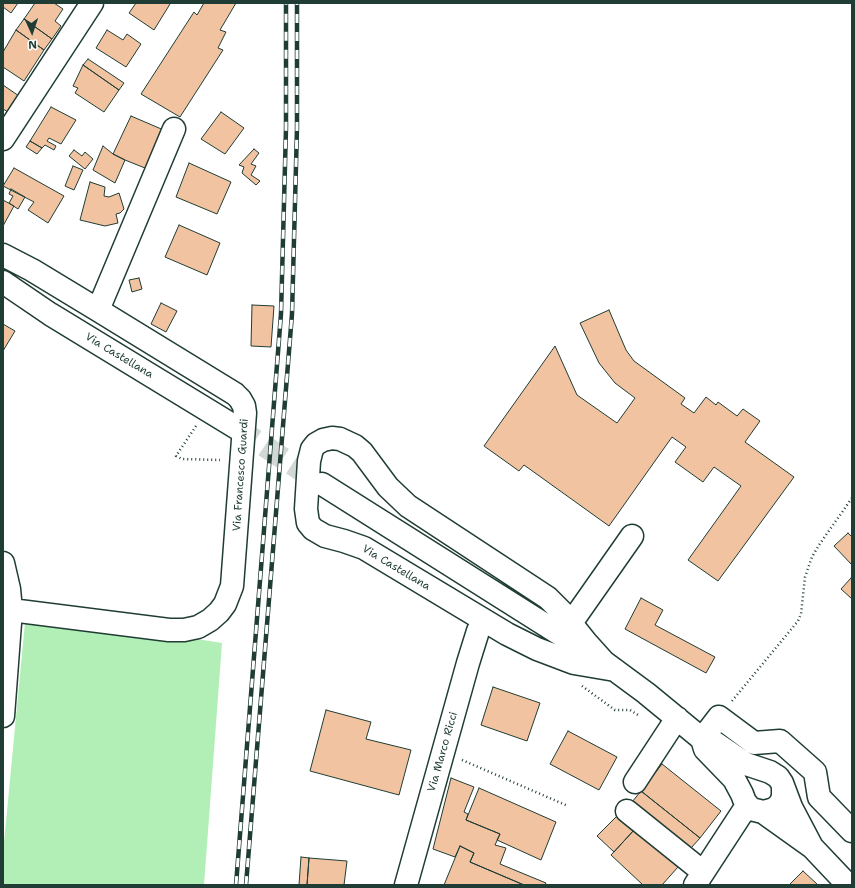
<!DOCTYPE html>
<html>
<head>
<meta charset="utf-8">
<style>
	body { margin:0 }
	#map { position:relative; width:855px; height:888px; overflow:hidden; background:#fff; font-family:"Shantell Sans",sans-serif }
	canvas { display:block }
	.frame { position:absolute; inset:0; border:4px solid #1f3d34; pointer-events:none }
	.north { position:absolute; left:12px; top:12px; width:40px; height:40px; -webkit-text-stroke:3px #fff; paint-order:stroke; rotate:177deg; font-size:11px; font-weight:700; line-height:16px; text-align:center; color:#1f3d34 }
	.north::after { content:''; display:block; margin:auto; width:14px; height:18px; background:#1f3d34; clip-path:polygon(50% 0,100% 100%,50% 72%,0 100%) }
</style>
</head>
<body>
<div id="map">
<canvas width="855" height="888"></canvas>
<div class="frame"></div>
<div class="north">N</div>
</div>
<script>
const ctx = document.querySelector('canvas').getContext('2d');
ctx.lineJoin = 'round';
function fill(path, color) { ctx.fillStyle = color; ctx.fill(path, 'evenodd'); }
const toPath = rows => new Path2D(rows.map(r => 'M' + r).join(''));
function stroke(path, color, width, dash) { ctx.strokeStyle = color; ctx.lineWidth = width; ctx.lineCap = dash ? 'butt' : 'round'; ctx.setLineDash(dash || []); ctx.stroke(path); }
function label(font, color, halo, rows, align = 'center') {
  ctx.font = font + ' "Shantell Sans",sans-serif'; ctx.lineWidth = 3; ctx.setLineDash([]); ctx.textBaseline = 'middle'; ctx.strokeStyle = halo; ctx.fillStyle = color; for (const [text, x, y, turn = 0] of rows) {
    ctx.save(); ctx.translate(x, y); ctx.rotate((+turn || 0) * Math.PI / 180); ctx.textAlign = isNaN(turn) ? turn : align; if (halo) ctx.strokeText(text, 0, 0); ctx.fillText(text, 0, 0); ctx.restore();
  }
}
fill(toPath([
	[26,612,222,643,204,885,3,885,3,853]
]), '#b1efb6');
const building = toPath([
	[3,3,18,3,11,13,3,7,3,3],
	[35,3,54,3,63,9,55,21,61,26,52,39,24,19,35,3],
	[136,3,169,3,170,4,154,30,129,13,136,3],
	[204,3,236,3,220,30,226,32,218,48,223,50,180,117,141,94,194,12,197,15,204,3],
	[24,19,52,39,44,50,16,30,24,19],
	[16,30,44,50,24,81,3,67,3,52,16,30],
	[107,30,123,40,127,34,141,44,126,67,96,48,107,30],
	[88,59,124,83,119,90,83,65,88,59],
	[83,65,119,90,104,112,75,93,78,88,73,86,83,65],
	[3,85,19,96,8,112,3,109,3,85],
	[51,107,76,120,61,144,49,138,47,141,56,146,54,150,45,145,42,148,30,141,51,107],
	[221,112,244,128,225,154,201,139,221,112],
	[131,116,166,131,150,170,125,160,113,154,131,116],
	[30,141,42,148,37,154,26,147,30,141],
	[103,146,113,154,125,160,115,183,93,170,103,146],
	[254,149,259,153,251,164,256,166,251,175,260,181,256,185,242,173,244,167,239,165,254,149],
	[74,150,82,156,85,152,93,159,85,169,69,156,74,150],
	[189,163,231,182,217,214,176,197,189,163],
	[73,166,83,170,74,190,65,186,73,166],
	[14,168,64,196,48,223,28,210,34,202,3,186,14,168],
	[90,182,105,187,104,196,109,197,119,193,124,209,120,213,116,214,118,223,105,226,80,220,90,182],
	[11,189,25,197,18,209,9,203,13,196,9,194,11,189],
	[3,200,14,206,3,226,3,200],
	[179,225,220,243,207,275,165,257,179,225],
	[139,278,142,289,132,292,129,280,139,278],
	[161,303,177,311,166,332,151,324,161,303],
	[252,305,274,306,271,347,251,346,252,305],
	[609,310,626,350,634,361,685,398,681,404,694,413,706,397,716,405,718,402,737,416,743,409,760,421,745,442,794,477,718,581,688,560,741,486,714,467,703,482,675,462,686,447,672,437,609,526,524,465,519,471,484,446,555,346,577,395,617,423,635,398,615,383,599,363,580,323,609,310],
	[3,324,15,331,3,351,3,324],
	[848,533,852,537,852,565,834,546,848,533],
	[851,578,852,578,852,599,841,589,851,578],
	[641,598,663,610,655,625,715,657,706,673,625,629,641,598],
	[493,687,540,703,527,741,481,725,493,687],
	[326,710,371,722,366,739,411,750,399,795,310,771,326,710],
	[568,731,617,757,599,790,550,764,568,731],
	[662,764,721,811,700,838,641,791,662,764],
	[451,778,474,787,464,812,468,814,466,820,500,834,495,845,506,848,500,864,546,883,545,885,524,885,470,862,474,853,460,846,455,857,433,849,451,778],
	[479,788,556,822,541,860,497,840,500,834,466,820,479,788],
	[641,791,700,838,691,848,632,802,641,791],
	[617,816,633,831,614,852,597,836,617,816],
	[636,828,678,867,662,885,643,885,611,855,636,828],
	[460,846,474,853,470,862,524,885,444,885,460,846],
	[301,857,309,858,307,885,299,885,301,857],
	[309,858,347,861,344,885,307,885,309,858],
	[803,871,818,885,789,885,803,871]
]);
fill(building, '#f2c3a1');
stroke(building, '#1f3d34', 1);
stroke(toPath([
	[237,428,322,484]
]), '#d2d8d6', 22, [22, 11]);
const minor = toPath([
	[3,139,92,3],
	[3,255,32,270,98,310,235,394,240,399,244,406,245,413,232,586,225,604,219,612,210,620,198,627,184,630,169,630,11,610],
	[3,282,50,314,237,428],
	[98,310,174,129],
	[322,484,604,662,646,693,702,739,705,749,734,779,742,794,745,802,751,809,763,812,774,809,780,804,783,797,783,786],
	[3,563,9,589,11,610,3,716],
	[571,623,632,536],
	[604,662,586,642,562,612,548,598,408,506,388,487,362,452,355,446,340,439,332,438,323,440,316,444,312,449,309,461,306,509,308,523,313,529,325,536,344,541,364,548,507,634,537,649,574,663,615,670],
	[702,739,719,717,754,743,780,741,815,772,819,797,852,831],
	[705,739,711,740,746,764,770,772,778,777,782,783,791,807,812,847],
	[635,782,677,718],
	[627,811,703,872],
	[763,812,812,847,848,885],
	[406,885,468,663,478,631,484,621],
	[695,885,742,813,748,806]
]);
stroke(minor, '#1f3d34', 25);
stroke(toPath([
	[196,426,176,456,182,459,220,460],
	[582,686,615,710,630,710,638,715],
	[732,701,798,621,801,614,805,577,812,557,819,545,852,498],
	[462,760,568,806]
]), '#1f3d34', 2.5, [1, 3]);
stroke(minor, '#fff', 22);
const rail = toPath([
	[236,885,281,314,286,128,286,3],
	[246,885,292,314,297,128,297,3]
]);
stroke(rail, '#1f3d34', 4.5);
stroke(rail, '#fff', 3, [9]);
label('11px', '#1f3d34', '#fff', [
	["Via Castellana",119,356,31],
	["Via Francesco Guardi",241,475,-86],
	["Via Castellana",396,568,31],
	["Via Marco Ricci",443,752,-74]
]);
</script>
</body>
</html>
